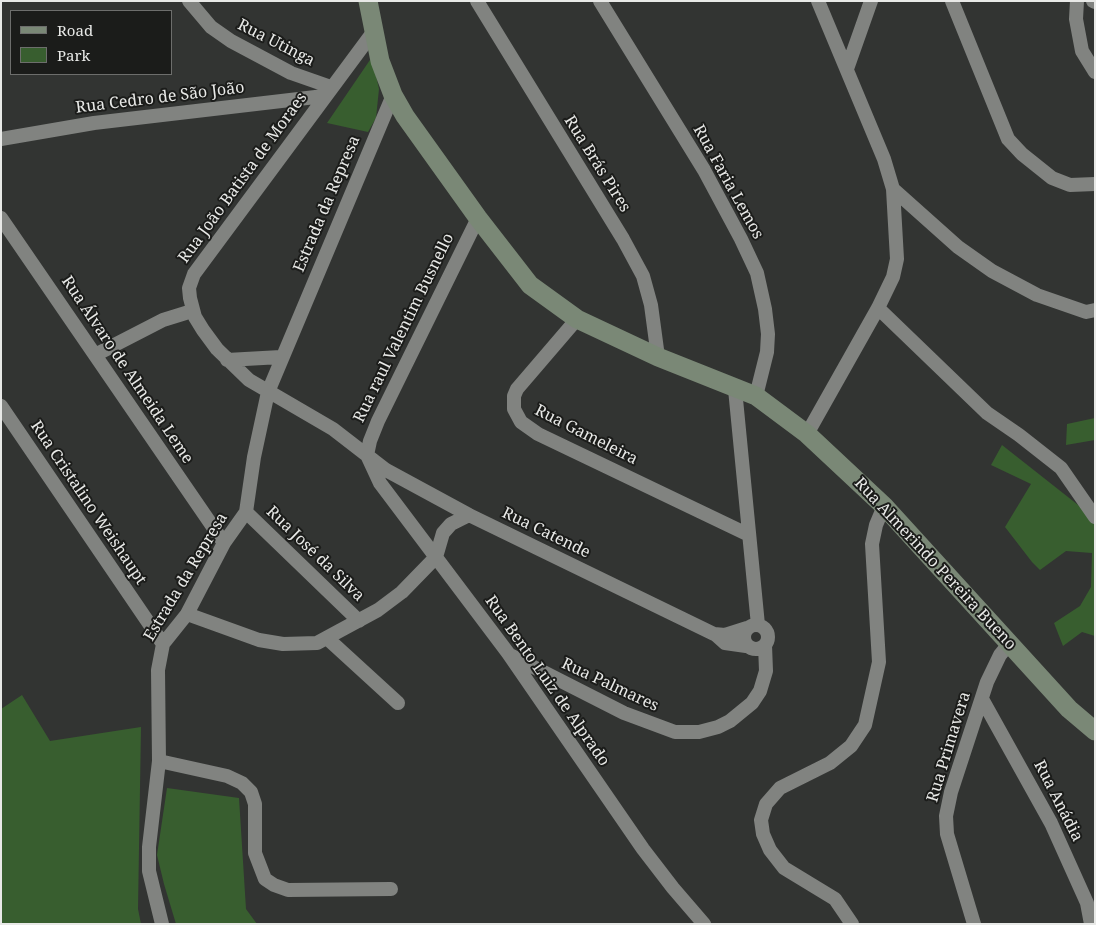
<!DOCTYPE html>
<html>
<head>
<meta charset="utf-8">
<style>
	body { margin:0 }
	#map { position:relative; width:1096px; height:925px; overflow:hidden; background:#323432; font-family:"Noto Serif",serif }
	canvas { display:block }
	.frame { position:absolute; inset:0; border:2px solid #e8e9e7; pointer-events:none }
	.legend { position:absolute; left:10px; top:10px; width:162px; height:65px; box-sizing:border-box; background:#1b1c1a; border:1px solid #6d6e6c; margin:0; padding:6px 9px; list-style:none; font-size:15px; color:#e8e9e7 }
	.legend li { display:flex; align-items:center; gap:10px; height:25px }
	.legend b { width:25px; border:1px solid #6d6e6c }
</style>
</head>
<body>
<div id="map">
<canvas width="1096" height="925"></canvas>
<div class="frame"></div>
<ul class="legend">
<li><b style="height:6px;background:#7a8876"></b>Road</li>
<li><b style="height:14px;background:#385e2f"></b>Park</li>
</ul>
</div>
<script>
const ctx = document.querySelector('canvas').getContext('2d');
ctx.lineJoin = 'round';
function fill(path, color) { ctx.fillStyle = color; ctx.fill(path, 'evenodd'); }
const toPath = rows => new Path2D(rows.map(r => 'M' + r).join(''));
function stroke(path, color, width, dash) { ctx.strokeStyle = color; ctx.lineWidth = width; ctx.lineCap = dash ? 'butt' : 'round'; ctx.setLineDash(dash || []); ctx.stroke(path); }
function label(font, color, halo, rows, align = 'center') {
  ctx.font = font + ' "Noto Serif",serif'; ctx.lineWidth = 4; ctx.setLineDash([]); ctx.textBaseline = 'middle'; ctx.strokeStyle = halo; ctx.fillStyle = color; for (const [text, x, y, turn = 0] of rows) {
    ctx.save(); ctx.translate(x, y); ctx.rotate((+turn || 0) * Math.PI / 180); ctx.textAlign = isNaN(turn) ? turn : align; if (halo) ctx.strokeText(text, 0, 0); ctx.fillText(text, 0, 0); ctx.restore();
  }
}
fill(toPath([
	[372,57,379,89,376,118,368,132,327,123],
	[1095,418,1095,440,1066,445,1067,424],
	[1002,445,1087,512,1095,522,1095,636,1082,632,1063,646,1054,623,1080,606,1091,587,1092,553,1066,551,1040,570,1032,562,1005,527,1031,484,991,465],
	[22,695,50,741,141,727,138,909,141,924,1,924,1,709],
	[167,788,239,798,246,909,257,924,176,924,164,884,157,855]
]), '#385e2f');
stroke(toPath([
	[189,1,211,27,231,41,291,73,331,87],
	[477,1,623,239,643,276,651,305,658,357],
	[600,1,704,170,741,239,757,273,765,309,768,334,767,352,756,396],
	[952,1,1008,139,1022,154,1052,178,1070,185,1095,184],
	[1077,1,1076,19,1082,51,1095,72],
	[1093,1,1095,2],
	[374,31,194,274,189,288,190,298,195,317,203,330,217,349,249,380,333,429,386,470,469,515,714,634,725,635,747,628],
	[847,69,871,1],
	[1,139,94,123,324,96],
	[893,189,958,247,992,271,1037,295,1086,312,1095,310],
	[1,218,224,543],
	[478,218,378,421,370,441,367,455,380,483,508,653,643,849,673,888,704,924],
	[878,308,987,413,1019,435,1061,468,1095,517],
	[577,319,517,389,514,396,514,409,521,422,538,434,749,535],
	[95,355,163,320,192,311],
	[227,360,281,357],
	[735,389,758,625],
	[1,406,163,644],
	[807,434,878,308,893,277,897,259,893,189,884,159,818,1],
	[246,512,359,621],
	[187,614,259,640,283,644,317,643,378,610,402,592,436,557,443,533,451,524,469,515],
	'744 637a12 12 0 1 1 24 0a12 12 0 1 1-24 0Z',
	[715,634,725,643,746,646],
	[328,639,398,703],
	[510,655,624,713,675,732,699,732,718,727,730,721,752,703,760,691,766,671,765,645],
	[982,699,1051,823,1087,903,1091,924],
	[159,761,227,776,242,783,251,792,255,804,255,853,265,879,274,885,288,890,391,889],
	[162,924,149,871,149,847,159,761,158,670,163,644,187,614,224,543,246,512,254,457,268,392,393,95],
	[852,924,835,899,784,868,770,850,763,834,761,820,766,804,780,788,830,763,851,746,865,725,879,662,872,544,876,525,884,506],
	[974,924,947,834,946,816,951,792,987,682,1000,655,1009,644]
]), '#818380', 14);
stroke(toPath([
	[368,1,380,61,393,95,405,116,478,218,530,285,577,319,658,357,756,396,807,434,884,506,1069,709,1095,731]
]), '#7a8876', 19);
label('16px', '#e8e9e7', '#1b1c1a', [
	["Rua Utinga",276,43,27],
	["Rua Cedro de São João",160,98,-7],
	["Rua Brás Pires",597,164,58],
	["Rua João Batista de Moraes",243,178,-54],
	["Rua Faria Lemos",728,182,61],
	["Estrada da Represa",327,204,-67],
	["Rua raul Valentim Busnello",404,328,-64],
	["Rua Álvaro de Almeida Leme",127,370,56],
	["Rua Gameleira",586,435,27],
	["Rua Cristalino Weishaupt",88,503,56],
	["Rua Catende",546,533,26],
	["Rua José da Silva",315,554,44],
	["Rua Almerindo Pereira Bueno",935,564,47],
	["Estrada da Represa",186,577,-59],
	["Rua Bento Luiz de Alprado",547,681,55],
	["Rua Palmares",610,685,25],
	["Rua Primavera",949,747,-73],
	["Rua Anádia",1058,801,63]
]);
</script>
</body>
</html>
